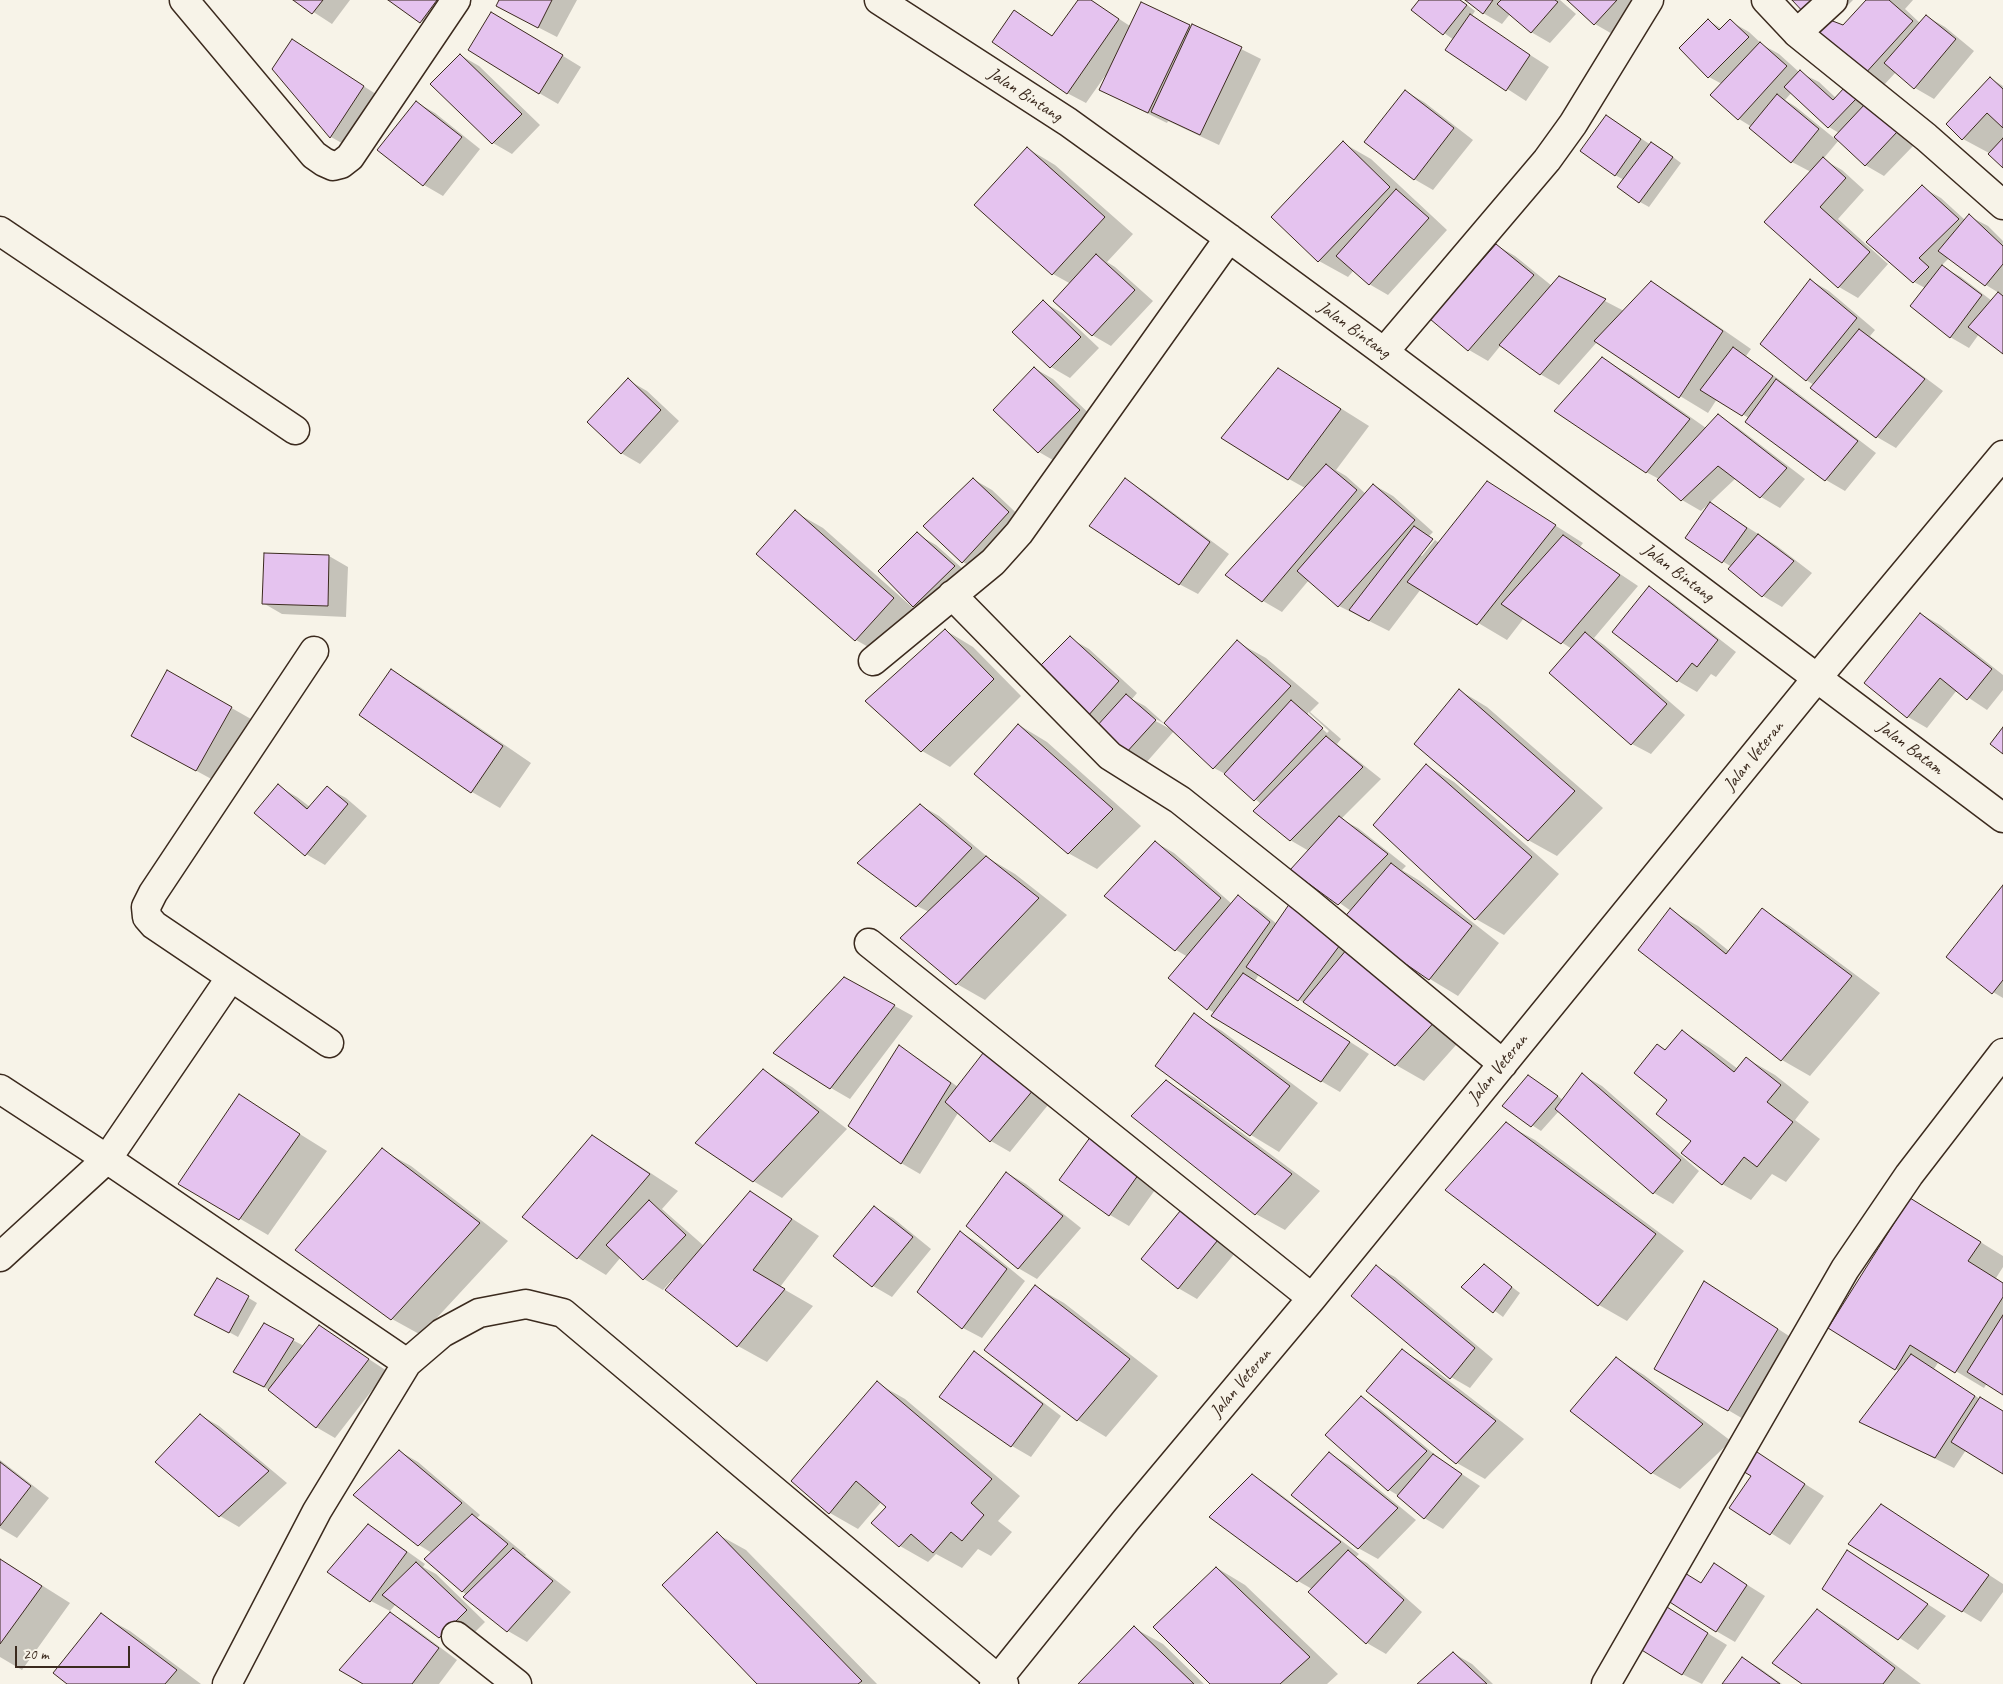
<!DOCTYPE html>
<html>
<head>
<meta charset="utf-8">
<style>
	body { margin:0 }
	#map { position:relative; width:2003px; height:1684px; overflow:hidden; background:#f7f3e8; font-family:Caveat,sans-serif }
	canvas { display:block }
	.scale { position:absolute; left:15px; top:1646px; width:115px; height:22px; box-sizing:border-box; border:2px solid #3b2a1e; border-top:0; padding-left:6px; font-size:15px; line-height:18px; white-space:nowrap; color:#3b2a1e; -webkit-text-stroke:4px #f7f3e8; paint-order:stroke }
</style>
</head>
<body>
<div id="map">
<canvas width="2003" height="1684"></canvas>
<div class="scale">20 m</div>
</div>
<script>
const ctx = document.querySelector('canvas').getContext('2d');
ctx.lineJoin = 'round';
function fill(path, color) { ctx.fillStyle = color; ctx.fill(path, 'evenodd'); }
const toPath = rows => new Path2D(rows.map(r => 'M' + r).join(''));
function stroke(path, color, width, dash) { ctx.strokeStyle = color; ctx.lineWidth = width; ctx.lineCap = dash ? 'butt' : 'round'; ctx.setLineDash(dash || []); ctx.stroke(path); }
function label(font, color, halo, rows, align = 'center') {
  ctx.font = font + ' Caveat,sans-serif'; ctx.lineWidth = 4; ctx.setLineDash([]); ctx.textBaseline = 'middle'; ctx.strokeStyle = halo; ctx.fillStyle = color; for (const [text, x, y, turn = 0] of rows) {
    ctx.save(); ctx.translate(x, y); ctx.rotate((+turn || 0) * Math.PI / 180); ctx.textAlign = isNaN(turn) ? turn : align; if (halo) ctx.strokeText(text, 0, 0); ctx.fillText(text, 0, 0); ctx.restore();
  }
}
fill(toPath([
	[295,0,350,0,332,24],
	[390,0,463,0,440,33],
	[500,0,577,0,557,37,516,16],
	[1079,0,1090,0,1130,26,1189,26,1192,28,1193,25,1261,59,1219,145,1168,121,1167,123,1100,90,1106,77,1105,76,1086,103,1067,93,1014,12,1053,36],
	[1420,0,1461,0,1475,11,1471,17,1549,67,1526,101,1447,50,1454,40,1412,10],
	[1467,0,1560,0,1576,14,1550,43,1531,32,1510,14,1502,24,1483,13],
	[1568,0,1646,0,1614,35,1595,24],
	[1793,0,1853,0,1831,22,1843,27,1867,0,1913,0,1905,9,1920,23,1926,16,1945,27,1974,51,1934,99,1915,88,1896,72,1883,86,1864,75,1827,26],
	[1708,20,1722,29,1730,21,1749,32,1763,45,1779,54,1799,72,1819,82,1836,98,1844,90,1863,101,1915,144,1884,176,1865,165,1839,140,1823,159,1842,170,1864,190,1838,219,1888,264,1858,298,1839,287,1811,172,1792,162,1751,128,1752,127,1739,119,1722,84,1709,77],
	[1792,92,1829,127,1839,133,1834,138,1796,107,1785,100],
	[511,24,581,67,558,104,539,93],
	[292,40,382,98,349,147,331,137],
	[460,55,479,66,540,125,512,154,493,143],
	[1990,78,2003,86,2003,166,1989,153,1963,139],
	[1405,91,1424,102,1473,140,1433,190,1414,179],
	[416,102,435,113,480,149,443,196,424,185,379,150],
	[1607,116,1651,145,1652,143,1661,148,1681,163,1649,207,1640,202,1624,180,1615,175],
	[1343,143,1371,159,1447,230,1388,295,1369,284,1354,270,1348,277,1319,261,1273,217],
	[1027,148,1055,165,1133,234,1107,262,1115,267,1153,301,1111,346,1092,335,1071,284,1053,274,976,205],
	[1922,187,1941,198,1965,220,1969,216,1988,226,2003,241,2003,352,1979,334,1969,348,1950,337,1925,288,1914,282],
	[1949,258,1986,285,1999,293,1992,301,1961,277,1941,266],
	[1496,245,1515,256,1552,286,1559,277,1624,311,1651,282,1679,299,1751,349,1746,356,1791,388,1876,453,1845,491,1826,480,1749,418,1717,399,1708,413,1680,396,1597,342,1559,385,1540,374,1501,345,1488,361,1469,350],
	[1810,280,1829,291,1875,330,1870,336,1943,391,1896,448,1877,437,1812,388,1814,385,1806,380],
	[1043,302,1062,313,1099,348,1070,378,1051,367,1014,332],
	[1602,359,1631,375,1706,428,1718,416,1737,427,1805,479,1780,508,1761,497,1736,478,1701,511,1682,500,1659,479,1646,472],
	[1034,368,1053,379,1098,422,1058,463,1039,452],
	[1278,369,1369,426,1336,470,1346,476,1366,494,1374,485,1393,496,1433,532,1429,536,1432,538,1424,549,1420,555,1422,556,1435,540,1439,543,1488,483,1583,543,1580,547,1638,586,1594,638,1604,645,1685,715,1651,754,1632,744,1572,649,1524,618,1507,640,1421,589,1389,631,1339,606,1309,580,1282,612,1263,601,1305,488,1289,479],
	[628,380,647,391,679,421,640,464,621,453],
	[973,479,992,490,1028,524,982,573,963,562],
	[1125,480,1144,491,1229,554,1198,594,1179,584],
	[1711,504,1777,546,1812,573,1782,607,1763,596,1732,567,1722,561],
	[795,512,823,528,921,615,884,656,856,640],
	[917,534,936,545,973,578,933,617,914,606,880,571],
	[265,554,329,556,348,567,346,617,282,614,263,603],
	[1649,588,1668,599,1736,652,1716,677,1711,674,1697,692,1678,681,1614,631],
	[1921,614,1940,625,2003,675,2003,690,1987,710,1957,690,1927,728,1908,717],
	[945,630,973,647,1021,696,950,767,922,751],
	[1070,638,1089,649,1137,693,1132,699,1145,706,1165,724,1237,642,1266,658,1319,703,1310,712,1341,739,1337,744,1381,779,1341,819,1358,828,1406,866,1402,870,1420,881,1499,943,1458,996,1430,979,1344,920,1351,911,1292,869,1309,851,1290,840,1261,804,1229,776,1214,768,1174,731,1145,764,1126,753,1101,723,1088,716],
	[1308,712,1329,731,1327,733,1308,716],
	[1151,716,1168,726,1172,730,1150,718],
	[392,671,420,687,531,763,500,808,472,792],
	[168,672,251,719,215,781,151,746],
	[1459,690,1487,707,1603,808,1557,856,1528,840],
	[1019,725,1047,742,1141,826,1097,869,1068,853],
	[1426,765,1454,782,1559,874,1504,935,1476,919],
	[278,786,297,797,310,807,327,788,346,798,367,816,325,865,306,854],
	[920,805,939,816,990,859,1015,874,1067,915,985,1000,957,984,929,912,917,906],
	[1155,842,1174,853,1232,904,1238,897,1257,908,1277,924,1290,904,1464,1036,1424,1081,1396,1065,1317,1011,1259,974,1255,981,1369,1054,1340,1092,1321,1081,1208,1009,1170,978,1188,957,1176,950],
	[2003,887,2003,998,1993,992],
	[1670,910,1698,926,1729,951,1762,910,1790,926,1880,993,1810,1076,1782,1060],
	[845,979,913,1016,850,1099,831,1088],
	[1194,1015,1222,1031,1318,1103,1279,1152,1251,1135,1157,1065],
	[1682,1031,1710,1048,1738,1069,1746,1058,1775,1075,1809,1102,1795,1120,1820,1139,1786,1182,1772,1174,1751,1200,1722,1184,1692,1141,1669,1100,1657,1045,1666,1050],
	[899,1047,918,1058,958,1087,987,1049,1052,1100,1010,1152,991,1141,958,1113,920,1174,901,1163],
	[763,1070,792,1087,847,1129,782,1198,753,1181],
	[1583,1075,1602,1086,1699,1171,1673,1204,1654,1193,1559,1111,1541,1131,1503,1106,1538,1082,1563,1100],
	[1167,1082,1195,1098,1320,1191,1285,1230,1256,1214],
	[239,1096,327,1151,268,1235,180,1184],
	[1506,1124,1535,1140,1684,1251,1627,1321,1599,1305],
	[1094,1134,1160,1183,1129,1226,1110,1215,1061,1180],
	[592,1136,620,1153,678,1191,662,1209,704,1246,751,1192,819,1236,780,1287,813,1306,767,1362,738,1346,667,1290,675,1280,673,1279,663,1290,644,1279,621,1257,606,1275,578,1258,524,1216],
	[382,1150,411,1166,508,1241,421,1335,392,1319],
	[1007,1173,1026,1184,1081,1228,1037,1279,1018,1268],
	[1911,1199,2003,1256,2003,1267,1996,1278,2003,1283,2003,1393,1987,1383,1984,1388,1939,1361,1934,1369,1980,1399,2003,1411,2003,1473,1966,1450,1954,1468,1861,1422,1899,1371,1830,1328],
	[1185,1206,1240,1247,1197,1299,1178,1288],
	[874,1208,893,1218,931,1249,892,1297,873,1286,835,1256],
	[960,1232,979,1243,1025,1281,982,1338,963,1328,918,1292],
	[1484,1266,1520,1293,1503,1317,1463,1287],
	[1376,1267,1395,1277,1493,1359,1470,1388,1451,1377],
	[217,1279,257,1303,238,1337,205,1319],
	[1036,1287,1064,1303,1158,1376,1106,1437,1078,1420,986,1350],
	[1732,1299,1806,1347,1757,1427,1656,1368],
	[264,1325,304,1346,320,1327,387,1371,335,1438,316,1427,271,1391,234,1371],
	[1402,1351,1431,1367,1524,1439,1485,1479,1457,1463,1368,1391],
	[974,1353,993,1364,1061,1416,1031,1457,1012,1446],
	[1616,1358,1644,1375,1731,1441,1680,1489,1652,1473],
	[877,1383,905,1399,1020,1496,998,1521,1012,1532,991,1556,978,1549,962,1568,936,1554,928,1562,900,1546,888,1506,882,1501,858,1529,830,1513],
	[1361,1398,1380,1409,1445,1463,1480,1486,1443,1529,1424,1518,1399,1496,1389,1490],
	[200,1415,219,1426,287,1483,239,1527,220,1516,157,1461],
	[399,1451,418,1462,480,1515,477,1518,491,1526,526,1555,525,1556,571,1592,527,1642,508,1631,462,1591,432,1553,419,1545],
	[1754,1452,1824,1496,1790,1545,1731,1508,1753,1476],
	[1330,1454,1349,1465,1416,1520,1378,1559,1358,1548],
	[0,1460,49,1498,17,1538,0,1528],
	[1252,1476,1271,1487,1359,1554,1356,1557,1367,1563,1422,1612,1386,1654,1367,1643,1312,1589,1298,1581],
	[1900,1517,2003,1584,2003,1592,1981,1622,1962,1611],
	[368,1526,387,1537,425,1564,423,1567,436,1574,485,1622,459,1648,440,1637,396,1604,390,1611,371,1601],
	[717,1534,746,1550,877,1684,759,1684],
	[1847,1552,1946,1616,1918,1650,1823,1588],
	[0,1559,70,1603,22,1670,0,1657],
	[1714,1564,1765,1596,1735,1642,1716,1631,1701,1584],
	[1217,1568,1245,1585,1338,1674,1327,1684,1212,1684],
	[1817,1610,1845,1627,1921,1684,1804,1684],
	[390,1613,409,1624,457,1660,439,1684,365,1684],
	[101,1615,130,1631,201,1684,69,1684],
	[1678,1615,1727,1645,1702,1684,1682,1674],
	[1134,1628,1163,1644,1204,1684,1079,1684],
	[1453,1653,1472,1664,1493,1684,1419,1684],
	[1743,1658,1761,1669,1782,1684,1723,1684]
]), '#0003');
const building = toPath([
	[293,0,323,0,312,14,293,0],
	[388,0,437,0,420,23,388,0],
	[499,0,552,0,538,28,496,6,499,0],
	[1078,0,1091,0,1119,19,1067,94,992,42,1014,10,1052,36,1078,0],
	[1419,0,1460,0,1467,5,1443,35,1411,10,1419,0],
	[1465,0,1493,0,1483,14,1465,0],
	[1501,0,1555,0,1558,2,1531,33,1497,4,1501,0],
	[1567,0,1617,0,1594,25,1567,0],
	[1792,0,1823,0,1807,16,1792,0],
	[1866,0,1889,0,1913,21,1863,76,1817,35,1830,20,1843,25,1866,0],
	[1141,2,1190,25,1148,113,1099,90,1141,2],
	[491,12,563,55,539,94,468,50,491,12],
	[1470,14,1530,55,1506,91,1445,50,1470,14],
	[1926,15,1956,39,1914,89,1884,63,1926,15],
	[1708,19,1719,30,1730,19,1749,37,1708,78,1679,48,1708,19],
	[1192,24,1242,47,1200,135,1151,112,1192,24],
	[292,39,364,86,330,138,272,69,292,39],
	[1760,42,1787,66,1738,120,1710,95,1760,42],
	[460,54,522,114,492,144,430,84,460,54],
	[1800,70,1833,100,1844,88,1856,99,1828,128,1784,87,1800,70],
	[1990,77,2003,89,2003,128,1987,113,1962,140,1946,124,1990,77],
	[1405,90,1454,128,1414,180,1364,142,1405,90],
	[1777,94,1819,129,1791,163,1749,128,1777,94],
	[416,101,462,137,423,186,377,150,416,101],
	[1866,103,1897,132,1865,166,1834,137,1866,103],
	[1606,115,1641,139,1615,176,1580,151,1606,115],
	[2003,138,2003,168,1988,154,2003,138],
	[1343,141,1390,187,1318,262,1271,217,1343,141],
	[1651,142,1673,157,1639,203,1617,187,1651,142],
	[1027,147,1105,217,1052,275,974,205,1027,147],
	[1823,157,1846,178,1820,207,1870,252,1838,288,1764,222,1823,157],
	[1922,185,1959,219,1919,258,1929,267,1913,283,1866,242,1922,185],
	[1396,189,1429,218,1369,285,1336,256,1396,189],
	[1969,214,2003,246,2003,264,1985,286,1938,251,1969,214],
	[1496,244,1534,275,1468,351,1430,319,1496,244],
	[1096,254,1135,290,1092,336,1053,301,1096,254],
	[1942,265,1982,295,1950,338,1910,306,1942,265],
	[1559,276,1606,299,1540,375,1499,345,1559,276],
	[1810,279,1857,318,1806,381,1760,344,1810,279],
	[1651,281,1723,331,1679,398,1594,341,1651,281],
	[1998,292,2003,296,2003,354,1968,327,1998,292],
	[1043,300,1081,337,1050,368,1012,332,1043,300],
	[1859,329,1925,379,1876,438,1810,388,1859,329],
	[1733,347,1773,376,1742,416,1700,390,1733,347],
	[1602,357,1690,419,1646,473,1554,411,1602,357],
	[1034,367,1080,410,1038,453,993,410,1034,367],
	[1278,368,1341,409,1288,480,1221,438,1278,368],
	[628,378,661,410,621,454,587,422,628,378],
	[1776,379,1858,441,1825,481,1745,422,1776,379],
	[1718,414,1787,468,1760,498,1718,466,1681,501,1657,480,1718,414],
	[1326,464,1357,490,1262,602,1225,575,1326,464],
	[973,478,1009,512,962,563,923,526,973,478],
	[1125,478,1210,542,1179,585,1089,526,1125,478],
	[1487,481,1556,525,1477,625,1407,582,1487,481],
	[1373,484,1415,520,1338,607,1297,571,1373,484],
	[1710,502,1747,528,1722,563,1685,538,1710,502],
	[795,510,894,598,855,641,756,554,795,510],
	[1414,526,1433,539,1369,621,1349,610,1414,526],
	[917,532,955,566,913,607,878,571,917,532],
	[1758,534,1794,561,1762,597,1728,569,1758,534],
	[1563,535,1620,575,1561,644,1501,604,1563,535],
	[264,553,329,555,328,606,262,604,264,553],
	[1649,586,1718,640,1697,667,1692,663,1677,682,1612,632,1649,586],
	[1920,613,1992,669,1967,700,1940,678,1907,718,1864,683,1920,613],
	[945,629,994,679,921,752,865,701,945,629],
	[1585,632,1667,704,1631,745,1549,673,1585,632],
	[1070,636,1119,681,1087,717,1036,670,1070,636],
	[1237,640,1291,686,1213,769,1164,723,1237,640],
	[391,669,503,746,471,793,359,715,391,669],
	[167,670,232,707,196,771,131,736,167,670],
	[1459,689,1575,791,1528,841,1414,744,1459,689],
	[1126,694,1156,720,1125,754,1096,727,1126,694],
	[1291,700,1323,728,1254,801,1224,774,1291,700],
	[1018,724,1113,809,1068,854,974,774,1018,724],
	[2003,727,2003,754,1990,744,2003,727],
	[1326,736,1363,767,1290,841,1253,811,1326,736],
	[1426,764,1532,857,1475,920,1373,825,1426,764],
	[278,784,307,809,327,786,348,804,305,856,254,813,278,784],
	[920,804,972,848,916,907,857,863,920,804],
	[1339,816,1388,854,1338,905,1290,870,1339,816],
	[1155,841,1221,898,1175,951,1104,896,1155,841],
	[986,856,1039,898,956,985,900,938,986,856],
	[1391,863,1472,926,1429,980,1342,920,1391,863],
	[2003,885,2003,980,1992,994,1946,957,2003,885],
	[1238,895,1270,922,1207,1010,1168,978,1238,895],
	[1290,903,1343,941,1298,1001,1246,967,1290,903],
	[1670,908,1726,954,1762,908,1852,976,1781,1061,1638,950,1670,908],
	[1347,949,1437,1019,1395,1066,1303,1002,1347,949],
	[1243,973,1350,1042,1321,1082,1211,1016,1243,973],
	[844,977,895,1005,830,1089,773,1053,844,977],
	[1194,1013,1290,1086,1250,1136,1155,1066,1194,1013],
	[1682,1030,1734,1072,1746,1057,1781,1085,1767,1102,1793,1122,1757,1167,1744,1157,1722,1185,1681,1153,1691,1141,1656,1114,1667,1100,1634,1073,1657,1044,1665,1050,1682,1030],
	[899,1045,951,1083,901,1164,848,1126,899,1045],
	[987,1048,1034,1089,990,1142,945,1102,987,1048],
	[763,1069,819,1112,753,1182,695,1143,763,1069],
	[1582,1073,1681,1160,1653,1194,1555,1109,1582,1073],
	[1528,1075,1558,1096,1531,1127,1502,1106,1528,1075],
	[1166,1080,1292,1174,1255,1215,1131,1116,1166,1080],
	[239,1094,300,1134,239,1220,178,1184,239,1094],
	[1506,1122,1656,1234,1598,1306,1445,1190,1506,1122],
	[1094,1132,1141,1171,1109,1216,1059,1180,1094,1132],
	[592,1135,650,1174,577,1259,522,1217,592,1135],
	[382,1148,480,1223,391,1320,295,1250,382,1148],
	[1006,1172,1063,1216,1018,1269,966,1226,1006,1172],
	[750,1191,792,1219,753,1270,785,1289,737,1347,665,1290,750,1191],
	[1910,1198,1981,1242,1968,1261,2003,1283,2003,1297,1955,1373,1910,1345,1895,1370,1828,1328,1910,1198],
	[649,1200,686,1235,643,1280,606,1245,649,1200],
	[1185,1205,1222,1235,1178,1289,1141,1259,1185,1205],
	[874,1206,913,1237,872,1287,833,1256,874,1206],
	[960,1231,1007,1269,962,1329,917,1292,960,1231],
	[1484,1264,1512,1287,1493,1313,1461,1287,1484,1264],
	[1376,1265,1475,1348,1450,1379,1351,1296,1376,1265],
	[217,1278,249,1296,229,1333,194,1315,217,1278],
	[1704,1281,1778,1329,1728,1411,1654,1369,1704,1281],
	[1035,1285,1130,1359,1077,1421,984,1350,1035,1285],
	[2003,1315,2003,1395,1967,1372,2003,1315],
	[264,1323,294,1339,264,1387,233,1372,264,1323],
	[319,1325,369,1359,316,1428,268,1390,319,1325],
	[1402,1349,1496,1421,1456,1464,1366,1391,1402,1349],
	[974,1351,1043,1404,1011,1447,939,1397,974,1351],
	[1911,1354,1975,1396,1935,1458,1859,1422,1911,1354],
	[1616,1357,1703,1424,1651,1474,1570,1411,1616,1357],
	[877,1381,992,1479,971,1503,984,1515,962,1541,951,1532,933,1553,911,1534,899,1547,871,1523,886,1507,856,1481,829,1514,791,1481,877,1381],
	[1361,1396,1427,1451,1388,1491,1325,1435,1361,1396],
	[1980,1397,2003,1411,2003,1474,1951,1442,1980,1397],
	[200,1414,269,1471,219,1517,155,1462,200,1414],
	[399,1450,462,1503,418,1546,353,1495,399,1450],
	[1754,1450,1805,1484,1770,1535,1729,1508,1751,1476,1741,1470,1754,1450],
	[1329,1452,1398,1508,1358,1549,1291,1495,1329,1452],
	[1433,1454,1462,1474,1424,1519,1397,1496,1433,1454],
	[0,1462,31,1486,0,1526,0,1462],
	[1252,1474,1341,1542,1297,1582,1209,1517,1252,1474],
	[1881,1504,1989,1575,1962,1612,1848,1544,1881,1504],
	[472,1514,508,1544,462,1592,424,1559,472,1514],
	[368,1524,407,1552,370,1602,327,1572,368,1524],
	[717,1532,862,1681,858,1684,757,1684,662,1585,717,1532],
	[513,1548,553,1581,507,1632,463,1597,513,1548],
	[1348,1550,1404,1600,1366,1644,1308,1592,1348,1550],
	[1847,1550,1928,1604,1898,1640,1822,1589,1847,1550],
	[0,1559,42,1586,0,1644,0,1559],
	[416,1562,467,1610,439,1638,382,1595,416,1562],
	[1714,1563,1747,1585,1716,1632,1662,1597,1680,1570,1701,1583,1714,1563],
	[1216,1567,1310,1657,1280,1684,1210,1684,1153,1627,1216,1567],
	[1659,1602,1708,1633,1682,1675,1632,1644,1659,1602],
	[1817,1609,1895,1668,1883,1684,1802,1684,1772,1663,1817,1609],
	[390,1612,439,1648,412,1684,363,1684,339,1670,390,1612],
	[101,1613,177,1670,165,1684,67,1684,53,1673,101,1613],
	[1134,1626,1194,1684,1078,1684,1134,1626],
	[1453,1652,1487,1684,1417,1684,1453,1652],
	[1742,1657,1780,1684,1722,1684,1742,1657]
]);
fill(building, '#e5c3ef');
stroke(building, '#3b2a1e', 1);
const minor = toPath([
	[184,0,314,155,324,162,333,166,341,164,350,157,456,0],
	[879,0,1068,122,1229,238,1384,352,2003,818],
	[1766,0,1797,33,1833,0],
	[1797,33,1926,137,2003,205],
	[0,231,295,430],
	[1384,352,1547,160,1573,124,1649,0],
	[952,595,1110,756,1180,800,1308,902,1503,1064],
	[873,661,993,562,1019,533,1229,238],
	[869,943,1312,1298],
	[231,977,329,1043],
	[0,1089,107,1159,407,1363],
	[0,1257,107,1159,231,977,154,925,147,917,146,907,153,893,314,651],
	[456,1636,517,1684],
	[227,1684,317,1511,407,1363,442,1333,479,1313,526,1304,563,1313,1004,1684],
	[994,1684,1126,1520,1312,1298,1817,678,2003,455],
	[1606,1684,1845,1269,1909,1175,2003,1053]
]);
stroke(minor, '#3b2a1e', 31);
stroke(minor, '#f7f3e8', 28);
label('18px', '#3b2a1e', '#f7f3e8', [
	["Jalan Bintang",1025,95,33],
	["Jalan Bintang",1354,330,36],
	["Jalan Bintang",1678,573,37],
	["Jalan Batam",1910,748,37],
	["Jalan Veteran",1754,756,-51],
	["Jalan Veteran",1498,1069,-51],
	["Jalan Veteran",1241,1383,-50]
]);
</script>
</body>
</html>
